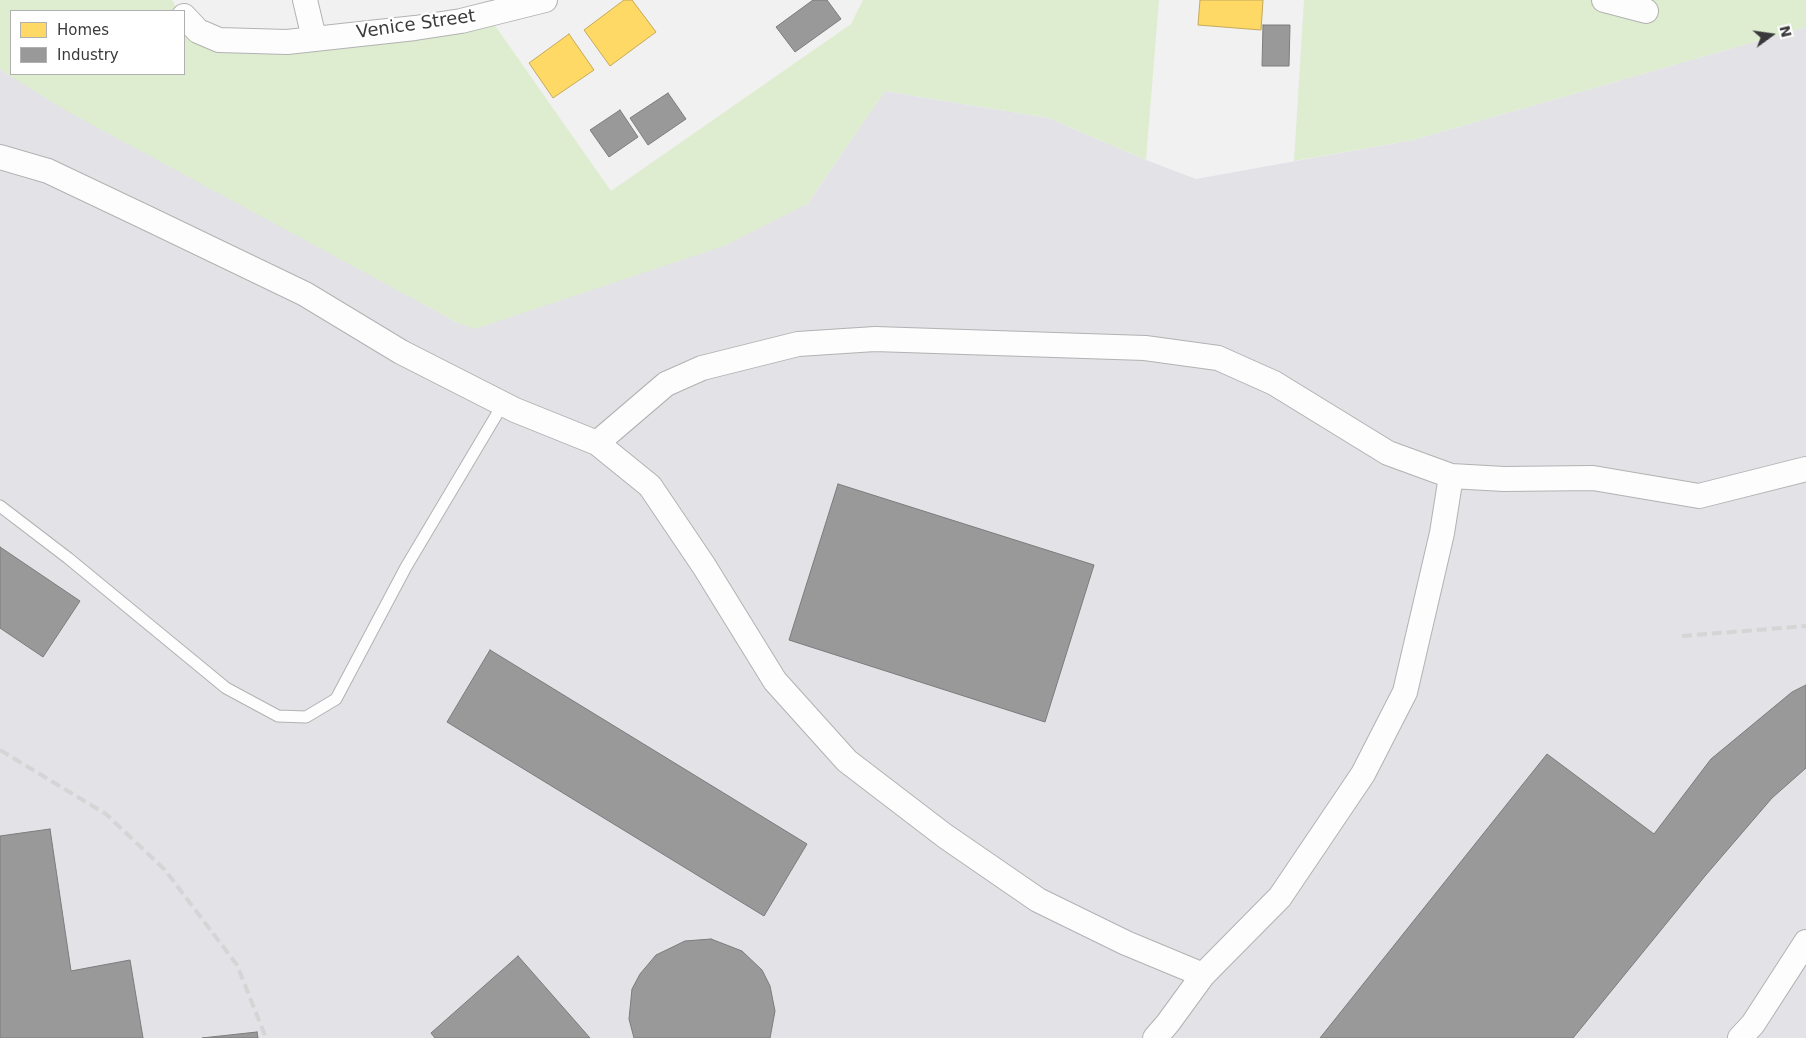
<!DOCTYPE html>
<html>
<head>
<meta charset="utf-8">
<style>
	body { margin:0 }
	#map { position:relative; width:1806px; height:1038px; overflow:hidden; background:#f1f1f1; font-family:"DejaVu Sans",sans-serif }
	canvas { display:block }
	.legend { position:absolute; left:10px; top:10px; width:175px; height:65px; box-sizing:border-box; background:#fff; border:1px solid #b0b0b1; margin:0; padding:6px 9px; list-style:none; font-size:15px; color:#3a3a3b }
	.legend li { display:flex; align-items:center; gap:10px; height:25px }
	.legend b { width:25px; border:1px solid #b0b0b1 }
	.north { position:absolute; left:1746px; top:10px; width:50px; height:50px; -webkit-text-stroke:4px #fff; paint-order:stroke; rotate:76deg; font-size:14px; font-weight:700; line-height:20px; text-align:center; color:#3a3a3b }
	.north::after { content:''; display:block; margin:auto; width:18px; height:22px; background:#3a3a3b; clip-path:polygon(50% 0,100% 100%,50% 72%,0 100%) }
</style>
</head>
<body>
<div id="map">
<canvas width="1806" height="1038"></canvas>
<ul class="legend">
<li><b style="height:14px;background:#ffd966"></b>Homes</li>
<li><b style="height:14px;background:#999"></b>Industry</li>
</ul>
<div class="north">N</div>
</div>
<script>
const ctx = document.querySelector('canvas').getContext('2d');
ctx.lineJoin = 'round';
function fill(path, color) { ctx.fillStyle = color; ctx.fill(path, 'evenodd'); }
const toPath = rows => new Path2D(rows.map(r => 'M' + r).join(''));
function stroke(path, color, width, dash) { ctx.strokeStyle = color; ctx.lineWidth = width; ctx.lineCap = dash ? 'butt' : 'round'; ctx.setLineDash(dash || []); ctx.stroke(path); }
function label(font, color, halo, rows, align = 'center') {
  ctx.font = font + ' "DejaVu Sans",sans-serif'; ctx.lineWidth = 5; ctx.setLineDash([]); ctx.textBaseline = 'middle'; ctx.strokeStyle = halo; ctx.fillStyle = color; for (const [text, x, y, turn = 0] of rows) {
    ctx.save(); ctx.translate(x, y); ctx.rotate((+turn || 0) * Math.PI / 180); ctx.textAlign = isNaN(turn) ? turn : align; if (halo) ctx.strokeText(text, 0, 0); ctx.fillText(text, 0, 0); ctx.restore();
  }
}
fill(toPath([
	[1806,27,1806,1038,0,1038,0,68,4,72,458,323,807,204,885,91,1049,118,1146,160,1196,179,1413,140]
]), '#e2e2e7');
fill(toPath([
	[0,0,172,0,178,11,11,11,11,74,184,74,184,19,219,43,489,17,611,191,851,24,863,0,1159,0,1146,160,1049,118,885,91,807,204,724,246,475,329,458,323,65,110,4,72,0,68],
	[1304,0,1806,0,1806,27,1413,140,1294,161]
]), '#deedd0');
const homes = toPath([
	[624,0,632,0,656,32,610,66,584,30,624,0],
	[1200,0,1263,0,1261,30,1198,25,1200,0],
	[569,34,594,70,553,98,529,63,569,34]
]);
fill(homes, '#ffd966');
stroke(homes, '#c4a959', 1);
const industry = toPath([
	[813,0,827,0,841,19,795,52,776,27,813,0],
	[1263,25,1290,25,1289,66,1262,66,1263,25],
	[668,93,686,119,648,145,630,118,668,93],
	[620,110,638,137,609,157,590,130,620,110],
	[838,484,1094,565,1045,722,789,640,838,484],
	[0,547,80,601,43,657,0,628,0,547],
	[490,650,807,844,764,916,447,722,490,650],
	[1806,685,1806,768,1772,798,1705,876,1573,1038,1320,1038,1547,754,1654,834,1711,759,1792,692,1806,685],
	[50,829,71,971,130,960,143,1038,0,1038,0,836,50,829],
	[711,939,742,951,762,970,770,986,775,1011,770,1038,634,1038,629,1019,632,989,640,974,656,955,685,941,711,939],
	[518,956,590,1038,435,1038,431,1033,518,956],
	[257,1032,258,1038,202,1038,257,1032]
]);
fill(industry, '#999');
stroke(industry, '#7c7c7d', 1);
const service = toPath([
	[0,506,68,558,226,688,278,716,306,717,336,699,406,567,503,404]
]);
const minor = toPath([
	[305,0,314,38],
	[1604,0,1646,11],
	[184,16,198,31,219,40,287,42,415,28,461,21,545,0],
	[0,157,48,171,147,218,305,294,401,352,515,410,597,443,650,486,704,566,775,681,847,761,945,836,1038,900,1126,943,1203,975],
	[597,443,666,384,702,368,798,344,875,339,1145,348,1218,358,1274,383,1388,453,1451,476,1504,479,1593,478,1699,496,1806,469],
	[1155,1038,1168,1023,1203,975,1280,897,1363,774,1405,692,1442,533,1451,476],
	[1740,1038,1753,1024,1806,942]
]);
stroke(service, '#b2b2b2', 13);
stroke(minor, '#b2b2b2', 26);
stroke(service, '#fdfdfd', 11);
stroke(minor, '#fdfdfd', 24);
stroke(toPath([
	[1682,636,1806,626],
	[0,750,106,814,165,870,237,965,266,1038]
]), '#d5d5d5', 4, [10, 5]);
label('18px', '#3a3a3b', '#fff', [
	["Venice Street",416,25,-8]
]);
</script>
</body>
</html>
